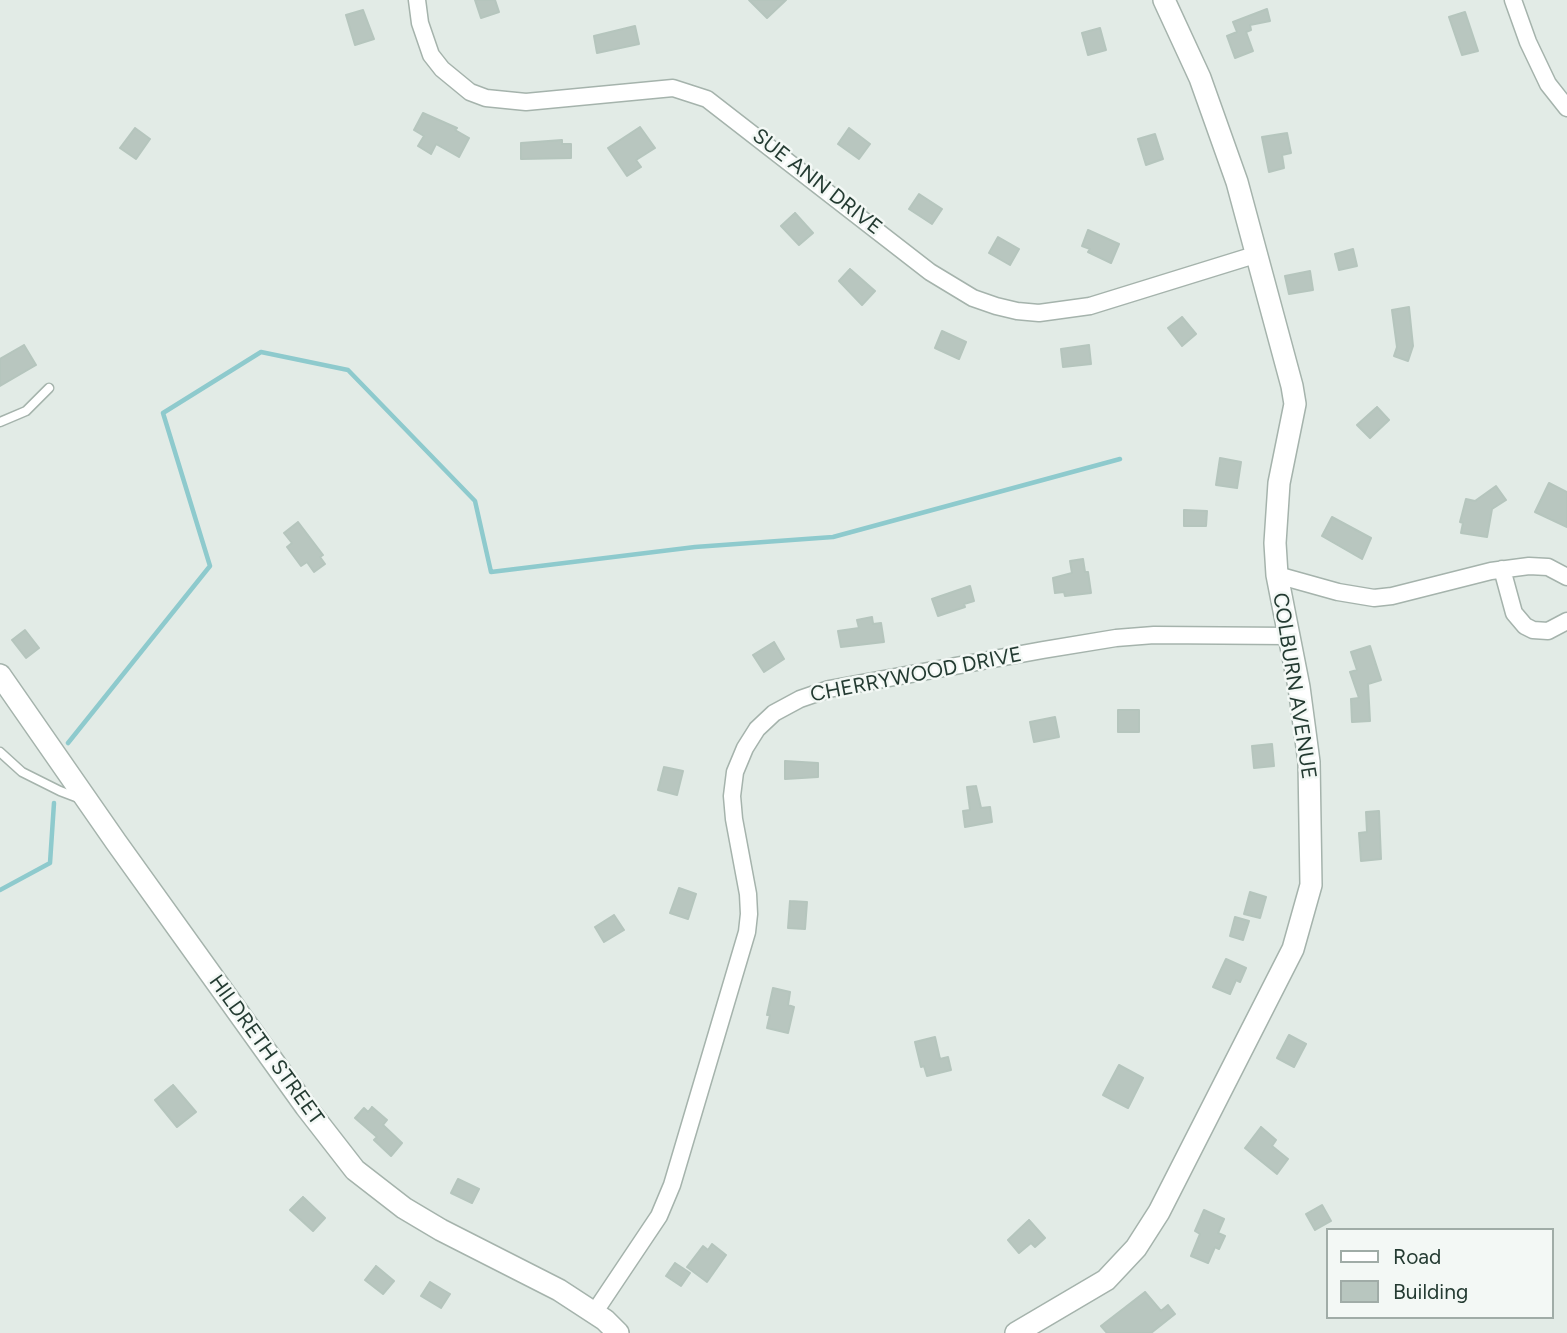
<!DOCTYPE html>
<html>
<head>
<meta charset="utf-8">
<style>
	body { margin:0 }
	#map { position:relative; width:1567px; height:1333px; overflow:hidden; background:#e2ebe6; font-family:Figtree,sans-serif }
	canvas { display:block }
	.legend { position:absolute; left:1326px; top:1228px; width:228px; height:91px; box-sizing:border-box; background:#f3f8f5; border:2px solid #a0aca7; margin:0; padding:9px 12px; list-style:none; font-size:21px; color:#243b32 }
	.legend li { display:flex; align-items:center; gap:14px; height:35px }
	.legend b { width:35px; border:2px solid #a0aca7 }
</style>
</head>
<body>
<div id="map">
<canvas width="1567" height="1333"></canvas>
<ul class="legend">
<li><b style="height:9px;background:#fff"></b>Road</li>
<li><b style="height:19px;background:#b8c6bf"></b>Building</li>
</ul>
</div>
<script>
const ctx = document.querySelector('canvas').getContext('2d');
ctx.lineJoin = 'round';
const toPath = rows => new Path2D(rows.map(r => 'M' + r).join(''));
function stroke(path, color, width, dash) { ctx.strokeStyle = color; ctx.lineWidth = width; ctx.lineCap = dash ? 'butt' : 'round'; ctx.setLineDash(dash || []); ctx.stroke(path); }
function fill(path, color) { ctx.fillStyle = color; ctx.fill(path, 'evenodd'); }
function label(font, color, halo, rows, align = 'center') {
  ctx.font = font + ' Figtree,sans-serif'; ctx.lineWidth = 5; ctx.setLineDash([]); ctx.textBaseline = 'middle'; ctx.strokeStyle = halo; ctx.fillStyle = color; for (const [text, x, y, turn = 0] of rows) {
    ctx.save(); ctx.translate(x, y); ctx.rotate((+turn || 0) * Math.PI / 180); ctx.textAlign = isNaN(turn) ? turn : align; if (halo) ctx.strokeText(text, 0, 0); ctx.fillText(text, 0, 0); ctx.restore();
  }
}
stroke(toPath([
	[68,743,210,566,163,413,261,352,348,370,475,501,491,572,695,547,833,537,1120,459],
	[0,890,50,863,54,803]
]), '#8ecacd', 4.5);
const building = toPath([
	[475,0,495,0,499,12,481,18,475,0],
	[749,0,786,0,767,18,749,0],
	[1267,9,1270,21,1250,25,1251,30,1246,32,1253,51,1235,58,1227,36,1237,32,1233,22,1267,9],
	[363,10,374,39,355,45,346,15,363,10],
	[1465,12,1478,51,1462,55,1449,17,1465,12],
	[635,26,639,44,597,53,594,36,635,26],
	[1100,28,1106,50,1088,55,1082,33,1100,28],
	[423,113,457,128,455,130,469,138,459,157,436,144,431,154,418,146,424,136,414,130,423,113],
	[640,127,655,148,636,160,641,167,627,176,608,148,640,127],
	[135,128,150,139,136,159,120,148,135,128],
	[849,128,870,144,859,159,838,144,849,128],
	[1287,133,1291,153,1282,155,1284,168,1269,172,1262,137,1287,133],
	[1155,134,1163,159,1146,165,1138,139,1155,134],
	[562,140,562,144,571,144,571,158,521,159,521,143,562,140],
	[919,194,942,209,932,224,909,209,919,194],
	[795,213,813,233,799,245,781,226,795,213],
	[1088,230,1119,244,1111,263,1088,252,1090,249,1082,246,1088,230],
	[998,237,1019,249,1010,265,989,253,998,237],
	[1353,249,1357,266,1339,270,1335,254,1353,249],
	[850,269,875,291,862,305,839,281,850,269],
	[1310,271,1313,290,1289,294,1285,276,1310,271],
	[1409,307,1413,346,1408,361,1394,356,1397,347,1392,310,1409,307],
	[1182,317,1196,334,1182,346,1168,328,1182,317],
	[942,331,966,342,959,359,935,348,942,331],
	[24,345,36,365,0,386,0,359,24,345],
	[1089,345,1091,364,1063,367,1061,349,1089,345],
	[1377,407,1389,420,1370,438,1357,425,1377,407],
	[1220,458,1241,462,1237,488,1216,485,1220,458],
	[1549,483,1567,492,1567,527,1535,512,1549,483],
	[1496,486,1506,500,1492,509,1487,537,1461,533,1463,523,1460,522,1466,499,1475,501,1496,486],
	[1184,510,1207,511,1206,526,1184,526,1184,510],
	[1332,517,1371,538,1362,559,1322,536,1332,517],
	[298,522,323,555,320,557,325,564,314,572,307,562,301,566,287,547,292,543,284,533,298,522],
	[1083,559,1085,572,1088,572,1091,593,1065,596,1064,592,1055,593,1053,578,1072,573,1070,561,1083,559],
	[970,586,974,601,964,604,965,607,938,616,932,599,970,586],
	[872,617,873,624,881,623,884,642,841,647,838,631,859,628,857,620,872,617],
	[25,630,39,648,26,658,12,640,25,630],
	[774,642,784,659,764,672,753,655,774,642],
	[1370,646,1381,680,1368,684,1370,721,1352,722,1351,699,1359,698,1350,672,1357,670,1351,652,1370,646],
	[1118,710,1139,710,1139,732,1118,732,1118,710],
	[1055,717,1059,737,1034,742,1030,722,1055,717],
	[1272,744,1274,766,1254,768,1252,746,1272,744],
	[785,761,818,763,818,777,785,779,785,761],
	[664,767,683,771,677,795,658,790,664,767],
	[976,786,981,808,990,807,992,822,965,827,963,811,970,810,967,787,976,786],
	[1379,811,1381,859,1361,861,1359,833,1367,832,1366,812,1379,811],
	[679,888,696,894,688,919,670,913,679,888],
	[1250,892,1266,897,1260,918,1244,914,1250,892],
	[790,901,807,902,805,929,788,928,790,901],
	[614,915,624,930,604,942,595,927,614,915],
	[1235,917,1249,921,1243,940,1230,936,1235,917],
	[1226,959,1246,968,1240,982,1236,980,1230,994,1213,987,1226,959],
	[773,988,790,992,788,1005,794,1007,788,1033,767,1028,770,1015,767,1015,773,988],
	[1289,1035,1306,1044,1294,1067,1277,1058,1289,1035],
	[935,1037,940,1059,948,1057,951,1070,927,1076,924,1066,921,1067,915,1042,935,1037],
	[1119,1065,1143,1078,1128,1108,1103,1095,1119,1065],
	[173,1085,196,1112,177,1127,155,1100,173,1085],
	[372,1107,387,1120,383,1125,402,1143,391,1156,374,1140,377,1137,355,1118,364,1108,368,1112,372,1107],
	[1261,1127,1276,1140,1272,1146,1288,1159,1277,1174,1245,1148,1261,1127],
	[458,1179,479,1189,472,1203,451,1193,458,1179],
	[303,1197,325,1218,313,1231,290,1210,303,1197],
	[1322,1205,1331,1221,1315,1230,1306,1214,1322,1205],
	[1204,1210,1224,1219,1218,1233,1225,1236,1219,1249,1215,1247,1208,1263,1191,1256,1200,1234,1195,1231,1204,1210],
	[1029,1220,1045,1238,1035,1247,1031,1243,1019,1253,1008,1240,1029,1220],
	[712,1244,726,1255,707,1282,687,1267,703,1246,708,1250,712,1244],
	[675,1263,690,1273,681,1286,666,1276,675,1263],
	[376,1266,394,1281,383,1294,365,1280,376,1266],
	[430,1282,450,1294,441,1308,421,1296,430,1282],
	[1145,1292,1161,1311,1168,1305,1175,1314,1151,1333,1107,1333,1101,1326,1145,1292]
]);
fill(building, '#b8c6bf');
stroke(building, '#b5c5bd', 2);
const service = toPath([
	[0,422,26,411,49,388],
	[0,752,22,772,60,791,81,799]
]);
const minor = toPath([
	[417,0,420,23,431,55,442,69,470,92,486,98,526,102,673,88,707,99,930,272,973,298,996,306,1017,311,1039,313,1090,306,1258,254],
	[1513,0,1528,42,1548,84,1567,108],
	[1502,569,1514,613,1525,626,1533,630,1548,631,1567,621],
	[1277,575,1338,592,1374,598,1392,596,1491,571,1529,566,1548,567,1567,577],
	[594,1313,659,1216,672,1185,747,932,749,914,748,894,734,819,732,796,735,772,745,748,757,729,774,713,800,699,829,689,1043,650,1116,638,1154,635,1289,636]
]);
const tertiary = toPath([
	[0,675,116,842,306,1107,355,1170,404,1208,441,1230,559,1290,605,1320,618,1333],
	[1016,1333,1106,1280,1136,1248,1159,1212,1293,949,1311,885,1309,762,1299,687,1277,575,1275,543,1279,483,1295,404,1292,386,1237,182,1200,78,1164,0]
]);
stroke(service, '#a5b3ac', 11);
stroke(minor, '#a5b3ac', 19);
stroke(tertiary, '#a5b3ac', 24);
stroke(service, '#fff', 8);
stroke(minor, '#fff', 16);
stroke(tertiary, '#fff', 21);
label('21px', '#243b32', '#f3f8f5', [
	["SUE ANN DRIVE",817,182,38],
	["CHERRYWOOD DRIVE",916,675,-11],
	["COLBURN AVENUE",1294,686,81],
	["HILDRETH STREET",266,1050,54]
]);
</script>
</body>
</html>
